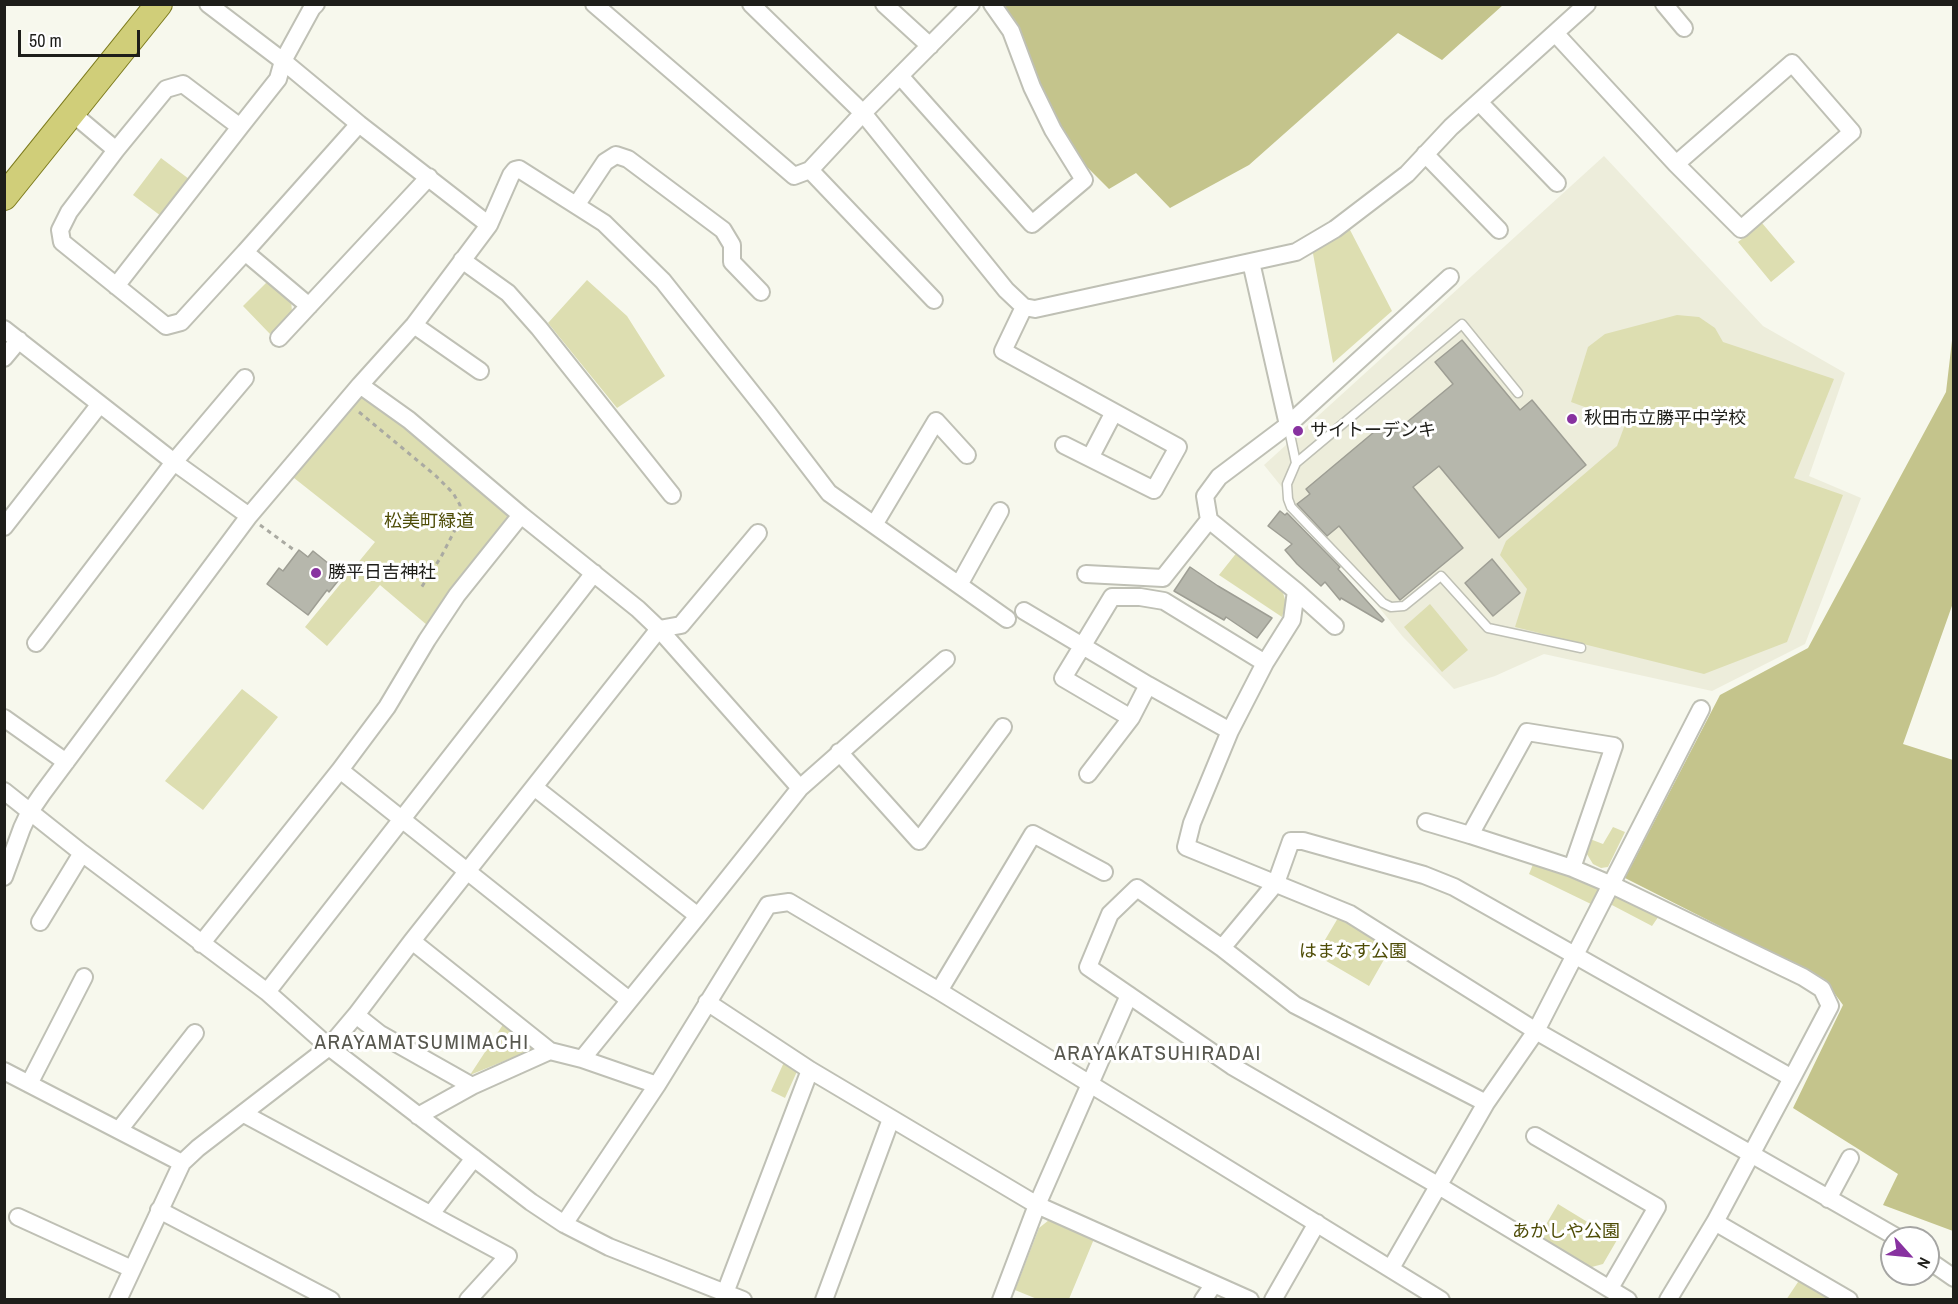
<!DOCTYPE html>
<html>
<head>
<meta charset="utf-8">
<style>
	body { margin:0 }
	#map { position:relative; width:1958px; height:1304px; overflow:hidden; background:#f7f8ed; font-family:"Archivo Narrow",sans-serif }
	canvas { display:block }
	.frame { position:absolute; inset:0; border:6px solid #1e1e1a; pointer-events:none }
	.north { position:absolute; left:1880px; top:1226px; width:60px; height:60px; box-sizing:border-box; background:#fff; border:2px solid #a5a5a3; border-radius:50%; rotate:117deg; font-size:16px; font-weight:700; line-height:24px; text-align:center; color:#1e1e1a }
	.north::after { content:''; display:block; margin:auto; width:21px; height:27px; background:#8832a0; clip-path:polygon(50% 0,100% 100%,50% 72%,0 100%) }
	.scale { position:absolute; left:18px; top:30px; width:122px; height:27px; box-sizing:border-box; border:3px solid #1e1e1a; border-top:0; padding-left:8px; font-size:18px; line-height:21px; white-space:nowrap; color:#1e1e1a; -webkit-text-stroke:4px #fff; paint-order:stroke }
</style>
</head>
<body>
<div id="map">
<canvas width="1958" height="1304"></canvas>
<div class="frame"></div>
<div class="north">N</div>
<div class="scale">50 m</div>
</div>
<script>
const ctx = document.querySelector('canvas').getContext('2d');
ctx.lineJoin = 'round';
function fill(path, color) { ctx.fillStyle = color; ctx.fill(path, 'evenodd'); }
const toPath = rows => new Path2D(rows.map(r => 'M' + r).join(''));
function stroke(path, color, width, dash) { ctx.strokeStyle = color; ctx.lineWidth = width; ctx.lineCap = dash ? 'butt' : 'round'; ctx.setLineDash(dash || []); ctx.stroke(path); }
function label(font, color, halo, rows, align = 'center') {
  ctx.font = font + ' "Archivo Narrow","Noto Sans JP",sans-serif'; ctx.lineWidth = 6; ctx.setLineDash([]); ctx.textBaseline = 'middle'; ctx.strokeStyle = halo; ctx.fillStyle = color; for (const [text, x, y, turn = 0] of rows) {
    ctx.save(); ctx.translate(x, y); ctx.rotate((+turn || 0) * Math.PI / 180); ctx.textAlign = isNaN(turn) ? turn : align; if (halo) ctx.strokeText(text, 0, 0); ctx.fillText(text, 0, 0); ctx.restore();
  }
}
fill(toPath([
	[1604,156,1763,326,1845,373,1809,476,1861,498,1805,644,1712,691,1544,654,1495,676,1454,689,1403,637,1264,465]
]), '#ededdb');
fill(toPath([
	[161,158,189,179,161,216,133,195],
	[1762,223,1795,262,1771,282,1738,242],
	[1349,228,1392,311,1333,363,1312,248],
	[270,279,291,299,292,312,270,334,243,306],
	[587,280,627,316,665,376,617,408,548,323],
	[1677,315,1699,317,1715,328,1723,342,1834,379,1794,478,1843,495,1787,642,1704,674,1515,627,1527,589,1500,555,1506,541,1617,446,1626,422,1571,402,1588,347,1605,334],
	[360,391,407,425,512,515,470,565,427,625,380,585,327,646,305,627,375,542,289,474],
	[1238,551,1280,582,1286,603,1282,617,1219,575],
	[1430,604,1468,650,1442,672,1404,627],
	[242,689,278,717,203,810,165,781],
	[1613,827,1625,832,1608,867,1601,868,1593,864,1585,851,1590,839,1603,844],
	[1534,862,1592,881,1600,894,1593,905,1529,874],
	[1615,895,1661,913,1652,926,1610,904],
	[1338,918,1390,949,1369,986,1316,955],
	[504,1023,536,1048,470,1075],
	[785,1060,799,1067,785,1098,771,1091],
	[1558,1204,1617,1240,1603,1264,1588,1268,1538,1238],
	[1049,1220,1094,1239,1069,1299,1037,1299,1015,1290,1039,1228],
	[1800,1279,1832,1299,1786,1300]
]), '#dddeb1');
fill(toPath([
	[1005,5,1503,5,1442,60,1398,33,1249,165,1170,208,1136,173,1109,189,1073,153,1039,93],
	[1953,332,1953,603,1903,744,1953,760,1953,1231,1883,1205,1898,1174,1793,1108,1843,1005,1824,979,1625,878,1720,695,1808,648,1946,392]
]), '#c4c48c');
const building = toPath([
	[1462,340,1520,410,1532,400,1586,465,1499,538,1439,466,1413,487,1463,548,1400,600,1339,526,1327,536,1297,504,1310,494,1306,489,1380,427,1389,437,1453,384,1435,362,1462,340],
	[1280,511,1285,515,1287,513,1340,567,1338,569,1384,620,1382,622,1341,598,1340,600,1325,582,1321,586,1297,564,1285,550,1292,544,1268,526,1280,511],
	[299,550,308,557,313,551,339,572,334,578,338,581,329,592,327,590,308,615,267,584,279,568,283,571,299,550],
	[1492,559,1520,593,1493,616,1465,583,1492,559],
	[1190,567,1218,586,1272,618,1257,638,1226,617,1224,620,1174,591,1190,567]
]);
fill(building, '#b6b7ac');
stroke(building, '#9e9e94', 1.5);
const service = toPath([
	[1288,425,1296,463,1462,324,1518,393],
	[1296,463,1287,484,1288,499,1291,507,1383,603,1391,607,1404,606,1441,576,1488,628,1581,648]
]);
const minor = toPath([
	[594,4,794,176,810,170],
	[751,4,863,113,1006,290,1024,307,1035,309,1296,252,1335,229,1407,174,1451,127,1587,4],
	[884,4,930,46],
	[1664,4,1684,28],
	[1555,33,1676,164,1741,229,1852,132,1792,63,1676,164],
	[901,77,1032,224,1084,180,1053,130,1032,87,1011,31,992,4],
	[1479,102,1557,183],
	[72,113,116,150],
	[1425,154,1499,230],
	[577,204,605,162,616,155,628,159,723,230,732,245,732,262,761,292],
	[489,225,511,175,515,170,519,169,604,223,663,281,767,412,829,493,1007,619],
	[245,252,359,124],
	[462,260,508,293,539,328,672,495],
	[1251,262,1288,425,1219,477,1205,496,1209,520,1296,591,1292,620,1265,663,1230,731,1192,823,1186,847,1350,914,1536,1031,1898,1238],
	[116,286,240,127],
	[934,300,810,170,863,113,971,4],
	[309,306,245,252,181,322,166,326,62,242,60,230,69,212,116,150,166,89,183,84,240,127,278,79,283,61,312,8,316,4],
	[1024,307,1003,351,1114,412,1178,447,1154,490,1090,458,1114,412],
	[414,325,480,371],
	[4,329,174,462,249,516],
	[279,338,429,177],
	[4,358,19,340],
	[360,385,409,420,521,515,638,609,659,629,800,788,698,916,582,1059],
	[1288,425,1450,277],
	[1064,445,1090,458],
	[874,525,936,421,967,455],
	[4,527,100,404],
	[1086,574,1163,578,1209,520],
	[959,585,1000,511],
	[1296,591,1335,626],
	[1024,611,1148,685],
	[36,643,174,462,245,378],
	[4,718,66,762],
	[1230,731,1148,685,1131,718,1063,678,1112,597,1140,597,1164,601,1265,663],
	[839,752,919,841,1003,727],
	[340,770,629,1000],
	[1088,774,1131,718],
	[534,787,698,916],
	[800,788,946,659],
	[4,791,82,853,267,992,329,1047,531,1202,564,1224,609,1247,743,1300],
	[1426,822,1470,835],
	[1572,868,1614,746,1527,732,1470,835,1572,868,1612,885,1803,977,1822,989,1830,1006,1792,1078],
	[4,877,22,828,29,813,42,794,249,516,360,385,414,325,489,225,359,124,283,61,208,4],
	[40,922,82,853],
	[412,941,550,1051],
	[201,944,340,770,387,707,427,640,457,595,521,515],
	[1222,948,1137,888,1110,914,1088,967,1232,1066,1439,1186,1628,1300],
	[939,991,1033,834,1104,872],
	[267,992,594,573],
	[707,1002,810,1070,1037,1205,1250,1300],
	[356,1015,380,1034,472,1086],
	[4,1071,182,1163],
	[29,1084,84,977],
	[1486,1103,1295,1005,1222,948,1276,883,1291,841,1303,841,1424,875,1454,887,1792,1078,1715,1222,1668,1300],
	[244,1114,508,1256,468,1300],
	[418,1116,472,1086,550,1051,582,1059,657,1085],
	[119,1130,195,1033],
	[1535,1136,1657,1207,1610,1288],
	[1828,1199,1850,1158],
	[159,1210,331,1300],
	[431,1214,474,1158],
	[18,1217,132,1269],
	[1715,1222,1849,1300],
	[564,1224,657,1085,768,905,789,902,939,991,1441,1300],
	[1928,1260,1954,1278],
	[1391,1268,1486,1103,1536,1031,1701,709],
	[725,1293,810,1070],
	[118,1300,182,1163,198,1148,329,1047,356,1015,412,941,659,629,681,625,758,533],
	[824,1300,891,1119],
	[1001,1300,1037,1205,1129,995],
	[1203,1300,1214,1284],
	[1273,1300,1317,1223]
]);
const primary = toPath([
	[4,197,159,4]
]);
stroke(service, '#bfc0b5', 11);
stroke(minor, '#bfc0b5', 20);
stroke(primary, '#7d7b1e', 28);
stroke(toPath([
	[359,412,436,476,453,493,460,505,458,524,441,557,421,588],
	[260,525,294,550]
]), '#aaaaa2', 3, [4.5, 4.5]);
stroke(service, '#fff', 8);
stroke(minor, '#fff', 16);
stroke(primary, '#d0ce79', 26);
for (const [x, y, r, color] of [
	[1572,419,6,"#8832a0"],
	[1298,431,6,"#8832a0"],
	[316,573,6,"#8832a0"]
]) { const dot = new Path2D(); dot.arc(x, y, r, 0, 2 * Math.PI); ctx.fillStyle = color; ctx.fill(dot); stroke(dot, '#fff', 2); }
label('18px', '#1e1e1a', '#fff', [
	["秋田市立勝平中学校",1584,419],
	["サイトーデンキ",1310,431],
	["勝平日吉神社",328,573]
], 'left');
label('18px', '#4e4c07', '#fff', [
	["松美町緑道",429,522],
	["はまなす公園",1353,952],
	["あかしや公園",1566,1232]
]);
ctx.letterSpacing = '1.5px';
label('21px', '#58584f', '#fff', [
	["ARAYAMATSUMIMACHI",422,1043],
	["ARAYAKATSUHIRADAI",1158,1054]
]);
ctx.letterSpacing = '0px';
</script>
</body>
</html>
